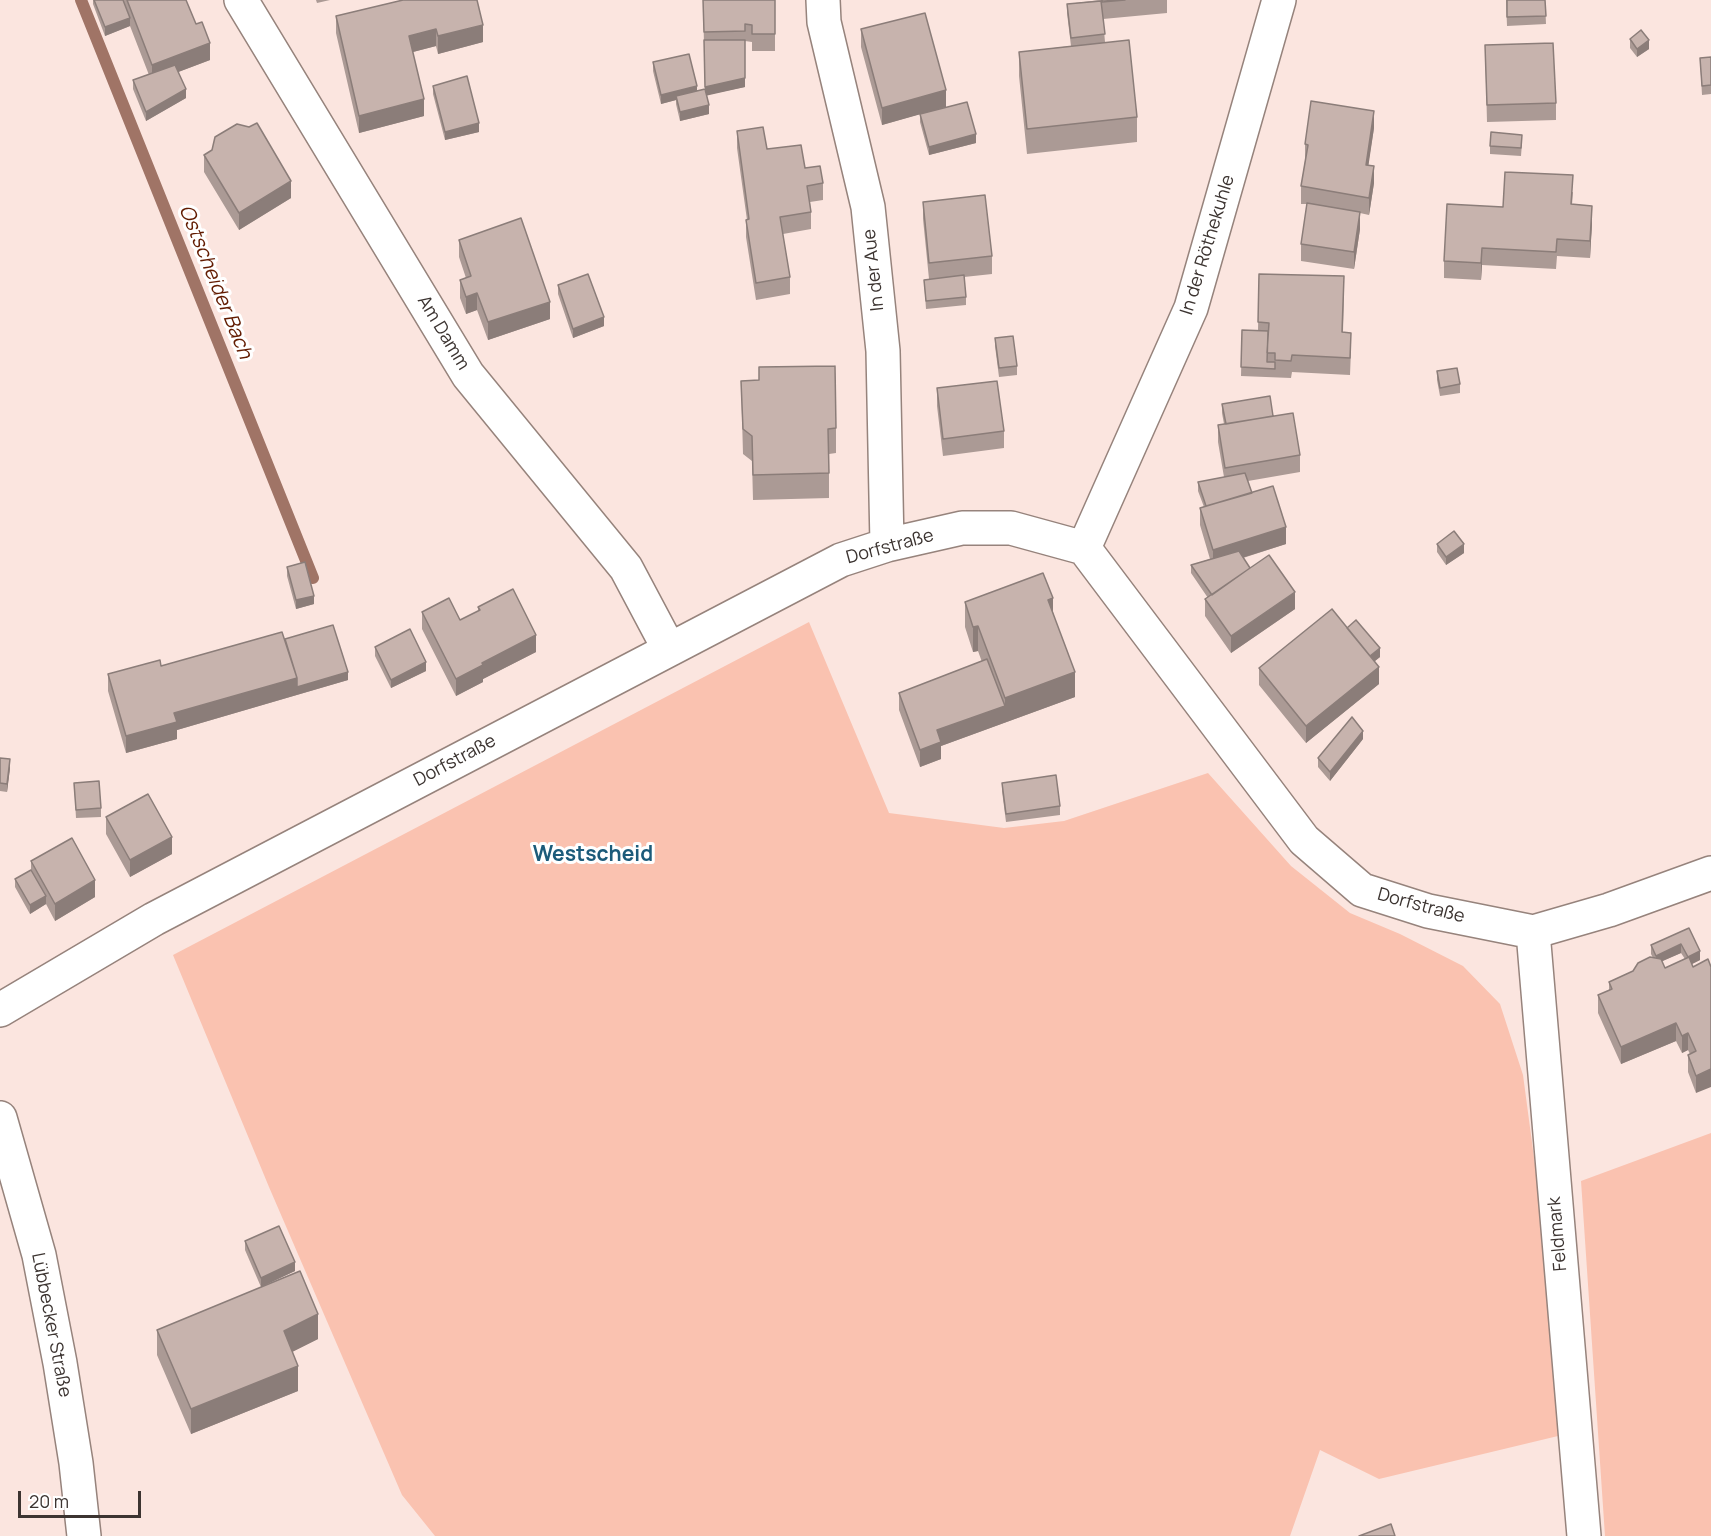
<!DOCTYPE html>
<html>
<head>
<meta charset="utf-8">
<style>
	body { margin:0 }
	#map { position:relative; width:1711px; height:1536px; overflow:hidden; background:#fbe5df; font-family:Manrope,sans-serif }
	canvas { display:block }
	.scale { position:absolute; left:18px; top:1491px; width:123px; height:27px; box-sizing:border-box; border:3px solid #3c3431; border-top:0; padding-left:8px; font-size:18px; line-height:21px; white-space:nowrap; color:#3c3431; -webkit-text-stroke:4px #fff; paint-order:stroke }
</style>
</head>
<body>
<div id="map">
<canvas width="1711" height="1536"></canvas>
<div class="scale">20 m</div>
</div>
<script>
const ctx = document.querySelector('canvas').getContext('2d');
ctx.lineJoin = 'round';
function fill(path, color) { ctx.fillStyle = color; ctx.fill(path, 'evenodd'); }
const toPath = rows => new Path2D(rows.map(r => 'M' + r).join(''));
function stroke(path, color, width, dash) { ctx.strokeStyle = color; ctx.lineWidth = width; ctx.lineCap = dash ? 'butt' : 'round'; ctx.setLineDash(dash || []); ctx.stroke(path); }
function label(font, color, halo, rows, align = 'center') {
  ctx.font = font + ' Manrope,sans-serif'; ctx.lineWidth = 6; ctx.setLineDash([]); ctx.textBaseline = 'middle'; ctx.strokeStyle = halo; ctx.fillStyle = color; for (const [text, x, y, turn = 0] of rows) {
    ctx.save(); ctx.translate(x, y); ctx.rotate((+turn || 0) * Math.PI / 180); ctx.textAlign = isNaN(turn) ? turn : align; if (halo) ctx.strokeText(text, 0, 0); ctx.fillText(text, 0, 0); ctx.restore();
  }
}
fill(toPath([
	[809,622,889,813,1004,828,1064,821,1208,773,1291,866,1350,913,1400,934,1463,966,1500,1004,1523,1075,1539,1195,1558,1436,1379,1479,1320,1450,1290,1536,435,1536,402,1495,269,1187,173,955],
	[1711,1133,1711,1536,1605,1536,1581,1181]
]), '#fac2b0');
stroke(toPath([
	[81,0,313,578]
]), '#a07466', 12);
const minor = toPath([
	[241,0,468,375,626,568,669,649],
	[823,0,824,22,868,207,883,351,887,545],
	[1084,548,1191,308,1279,0],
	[1533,932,1584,1536],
	[0,1010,154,919,841,560,887,545,962,528,1011,528,1084,548,1304,840,1362,890,1428,911,1533,932,1609,910,1711,873]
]);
const secondary = toPath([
	[0,1118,39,1255,60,1363,76,1463,84,1536]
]);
stroke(minor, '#96837c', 36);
stroke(secondary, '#96837c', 36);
stroke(minor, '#fff', 33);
stroke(secondary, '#fff', 33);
fill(toPath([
	[93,0,186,0,210,60,178,72,186,98,146,121,133,89,133,80,149,75,130,26,105,36,93,4],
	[316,0,330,0,317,3],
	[403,0,483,42,438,54,436,46,413,52,424,116,359,133,336,33,336,16],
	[703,0,775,0,775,51,752,51,752,42,745,41,745,87,706,95,709,114,680,121,676,104,676,100,661,104,653,71,653,62,697,91,705,90],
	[1100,0,1167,0,1167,13,1103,19,1105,42,1137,117,1137,142,1027,154,1019,76,1019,52,1071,46,1067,13,1067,4],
	[1506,0,1545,0,1546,24,1507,26],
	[861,29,946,107,976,143,929,155,920,122,920,114,882,125,861,47],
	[1630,39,1649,49,1637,57,1630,48],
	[1485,45,1556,103,1556,120,1487,122],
	[1711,57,1711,94,1702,95,1700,58],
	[433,86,479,132,445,140,433,94],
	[1374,128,1368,165,1374,183,1369,215,1360,213,1360,229,1354,269,1301,261,1301,244,1307,204,1301,204,1301,186,1305,161,1305,144],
	[737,131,767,149,805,168,823,183,823,200,810,202,811,212,811,229,783,234,790,277,790,294,756,300,746,237,746,220,747,220,737,148],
	[1522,143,1521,156,1490,154,1490,146],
	[212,150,291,198,239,230,204,172,204,155],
	[1573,192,1572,205,1592,223,1590,258,1557,256,1556,269,1482,265,1481,280,1444,278,1444,261,1503,207],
	[923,202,992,256,992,274,964,277,966,297,966,305,926,309,924,280,929,279,923,219],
	[459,240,550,319,488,340,477,310,466,314,460,298,460,280,466,278,459,257],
	[1259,274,1344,293,1343,332,1351,350,1350,375,1292,372,1291,378,1241,376,1242,330,1258,331],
	[558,285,604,326,573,338,558,294],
	[995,338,1017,366,1017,375,999,377,995,346],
	[1437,371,1460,384,1460,393,1440,396,1437,380],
	[741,381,836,428,836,453,829,454,829,498,753,500,752,461,743,454],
	[937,388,1004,431,1004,448,943,456,937,406],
	[1222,404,1273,416,1300,455,1300,472,1248,481,1252,493,1286,544,1243,558,1250,568,1295,609,1231,653,1205,616,1205,599,1208,598,1191,573,1191,565,1210,559,1200,525,1200,508,1204,507,1198,491,1198,482,1224,477,1218,442,1218,425,1224,424,1222,413],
	[1437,544,1464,553,1446,565,1437,552],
	[287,567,314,604,296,609,287,576],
	[965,602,1053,612,1075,697,941,746,941,759,920,767,899,710,899,693,982,662,978,651,973,652,965,627],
	[478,607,536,652,483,679,483,682,456,696,422,629,422,612,460,620,478,611],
	[1347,628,1380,657,1375,661,1379,684,1306,743,1259,685,1259,668],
	[285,639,348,680,177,730,177,739,126,753,108,691,108,674,161,666],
	[375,647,426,671,391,688,375,656],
	[1363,739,1330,781,1318,767,1318,758],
	[0,758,10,768,7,792,0,791],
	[74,783,101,808,101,817,76,818],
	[1002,783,1060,806,1060,815,1006,822,1002,791],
	[106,817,172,854,130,877,106,834],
	[31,861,95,897,55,921,46,904,30,914,15,887,15,879,31,870],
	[1689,928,1700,960,1692,964,1693,967,1708,959,1696,1093,1688,1072,1688,1055,1690,1054,1688,1050,1682,1053,1676,1041,1621,1064,1598,1013,1598,995,1609,991,1609,982,1633,971,1653,958,1651,954,1651,945],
	[1681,953,1685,959,1665,968,1662,961],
	[245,1241,295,1271,261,1287,245,1250],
	[157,1330,318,1339,292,1352,298,1391,191,1434,157,1355]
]), '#ab9a95');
fill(toPath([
	[130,18,130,26,105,36,105,27],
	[483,25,483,42,438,54,438,36],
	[436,29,436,46,409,53,409,36],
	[1649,40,1649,49,1637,57,1637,49],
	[210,43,210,60,152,82,152,65],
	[745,78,745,87,705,96,705,87],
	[697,86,697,95,676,96,676,100,661,104,661,95],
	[186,89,186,98,146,121,146,112],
	[946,90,946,107,882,125,882,108],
	[424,99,424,116,359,133,359,116],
	[709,105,709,114,680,121,680,112],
	[1374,111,1374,128,1366,182,1366,165],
	[479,123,479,132,445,140,445,132],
	[976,134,976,143,929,155,929,147],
	[1374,166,1374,183,1369,215,1369,198],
	[291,181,291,198,239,230,239,213],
	[1592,206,1592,223,1590,258,1590,241],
	[1360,212,1360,229,1354,269,1354,252],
	[1482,248,1482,265,1481,280,1481,263],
	[477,293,477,310,466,314,466,297],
	[550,302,550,319,488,340,488,322],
	[604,317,604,326,573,338,573,329],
	[1286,527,1286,544,1213,567,1213,550],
	[1464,544,1464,553,1446,565,1446,557],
	[1295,592,1295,609,1231,653,1231,636],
	[314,596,314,604,296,609,296,600],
	[1053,598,1053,623,1048,600],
	[978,626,978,651,973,652,973,627],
	[536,635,536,652,483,679,483,682,456,696,456,679,482,663],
	[1380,648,1380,657,1366,668,1366,659],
	[426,662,426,671,391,688,391,680],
	[1379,667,1379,684,1306,743,1306,726],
	[348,672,348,680,177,730,177,739,126,753,126,736,174,713,297,678],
	[1075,672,1075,697,941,746,941,759,920,767,920,750,937,730,1005,706,1005,698],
	[1363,731,1363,739,1330,781,1330,772],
	[10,759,10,768,7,792,7,784],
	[172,837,172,854,130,877,130,860],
	[95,880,95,897,55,921,55,904],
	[46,896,46,904,30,914,30,905],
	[1681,944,1681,953,1656,964,1656,956],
	[1700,951,1700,960,1688,966,1688,957],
	[1676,1023,1676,1041,1621,1064,1621,1047],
	[1688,1033,1688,1050,1682,1053,1682,1036],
	[1711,1069,1711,1087,1696,1093,1696,1076],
	[295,1262,295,1271,261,1287,261,1278],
	[318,1314,318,1339,284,1356,284,1331],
	[298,1366,298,1391,191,1434,191,1409]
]), '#8b7d79');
const building = toPath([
	[94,0,123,0,130,18,105,27,94,0],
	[127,0,186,0,196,24,202,22,210,43,152,65,127,0],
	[403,0,477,0,483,25,438,36,436,29,409,36,424,99,359,116,336,16,403,0],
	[703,0,775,0,775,34,752,34,752,25,745,24,745,31,704,32,703,0],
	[1102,0,1125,0,1102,2,1102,0],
	[1507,0,1545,0,1546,16,1507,17,1507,0],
	[1101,1,1105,34,1071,38,1067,4,1101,1],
	[925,13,946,90,882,108,861,29,925,13],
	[1641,30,1649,40,1637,49,1630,39,1641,30],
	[704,40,745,40,745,78,705,87,704,40],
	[1129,40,1137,117,1027,129,1019,52,1129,40],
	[1553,43,1556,103,1487,105,1485,45,1553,43],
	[689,54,697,86,661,95,653,62,689,54],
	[1711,57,1711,85,1702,86,1700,58,1711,57],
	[175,65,186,89,146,112,133,80,175,65],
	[467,76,479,123,445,132,433,86,467,76],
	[705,89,709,105,680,112,676,96,705,89],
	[1311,101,1374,111,1366,165,1374,166,1369,198,1301,186,1308,145,1305,144,1311,101],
	[967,102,976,134,929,147,920,114,967,102],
	[257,123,291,181,239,213,204,155,212,150,215,137,237,124,249,127,257,123],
	[763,127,767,149,801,145,805,168,820,166,823,183,807,186,811,212,780,217,790,277,756,283,746,220,749,219,737,131,763,127],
	[1491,132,1522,135,1521,148,1490,146,1491,132],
	[1505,172,1573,175,1571,204,1592,206,1590,241,1557,239,1556,252,1482,248,1481,263,1444,261,1447,204,1503,207,1505,172],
	[985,195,992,256,929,263,923,202,985,195],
	[1307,203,1360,212,1354,252,1301,244,1307,203],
	[521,218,550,302,488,322,477,293,466,297,460,280,471,276,459,240,521,218],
	[588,274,604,317,573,329,558,285,588,274],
	[1259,274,1344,276,1342,332,1351,333,1350,358,1292,355,1291,361,1275,360,1275,353,1267,353,1269,323,1258,322,1259,274],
	[964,275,966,297,926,301,924,280,964,275],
	[1242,330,1268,331,1267,362,1275,362,1275,369,1241,367,1242,330],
	[1013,336,1017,366,999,368,995,338,1013,336],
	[835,366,836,428,828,429,829,473,753,475,752,436,743,429,741,381,759,380,759,367,835,366],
	[1457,368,1460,384,1440,388,1437,371,1457,368],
	[997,381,1004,431,943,439,937,388,997,381],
	[1270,396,1273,416,1226,424,1222,404,1270,396],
	[1293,413,1300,455,1225,468,1218,425,1293,413],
	[1245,473,1252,493,1206,506,1198,482,1245,473],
	[1273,486,1286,527,1213,550,1200,508,1273,486],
	[1454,531,1464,544,1446,557,1437,544,1454,531],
	[1239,551,1250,568,1212,595,1191,565,1239,551],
	[1269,555,1295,592,1231,636,1205,599,1269,555],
	[305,562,314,596,296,600,287,567,305,562],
	[1043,573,1053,598,1048,600,1075,672,1005,698,978,626,973,627,965,602,1043,573],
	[513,589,536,635,482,663,483,665,456,679,422,612,449,598,460,620,480,610,478,607,513,589],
	[1332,609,1379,667,1306,726,1259,668,1332,609],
	[1356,620,1380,648,1370,656,1347,628,1356,620],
	[333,625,348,672,297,687,297,678,285,639,333,625],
	[410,629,426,662,391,680,375,647,410,629],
	[282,632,297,678,174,713,177,722,126,736,108,674,160,660,161,666,282,632],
	[987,659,1005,706,937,730,941,742,920,750,899,693,987,659],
	[1352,717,1363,731,1330,772,1318,758,1352,717],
	[0,758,10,759,7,784,0,783,0,758],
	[1056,775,1060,806,1006,814,1002,783,1056,775],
	[99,781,101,808,76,810,74,783,99,781],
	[148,794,172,837,130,860,106,817,148,794],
	[72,838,95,880,55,904,31,861,72,838],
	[31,870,46,896,30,905,15,879,31,870],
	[1689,928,1700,951,1688,957,1681,944,1656,956,1651,945,1689,928],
	[1650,957,1661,959,1665,968,1689,957,1693,967,1708,959,1711,967,1711,1069,1696,1076,1688,1055,1696,1051,1688,1033,1682,1036,1676,1023,1621,1047,1598,995,1612,989,1609,982,1633,971,1638,963,1650,957],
	[279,1226,295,1262,261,1278,245,1241,279,1226],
	[300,1271,318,1314,284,1331,298,1366,191,1409,157,1330,300,1271],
	[1391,1524,1395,1536,1359,1536,1391,1524]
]);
fill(building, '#c7b3ad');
stroke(building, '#8b7d79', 1.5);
label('18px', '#3c3431', '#fff', [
	["In der Röthekuhle",1208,245,-73],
	["In der Aue",874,270,-96],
	["Am Damm",443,333,59],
	["Dorfstraße",890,547,-15],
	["Dorfstraße",455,761,-28],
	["Dorfstraße",1421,906,15],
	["Feldmark",1558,1234,-95],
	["Lübbecker Straße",51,1325,79]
]);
label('italic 20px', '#621b00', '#fff', [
	["Ostscheider Bach",215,282,68]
]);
label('bold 21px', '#1c5b7a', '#fff', [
	["Westscheid",593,855]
]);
</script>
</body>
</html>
